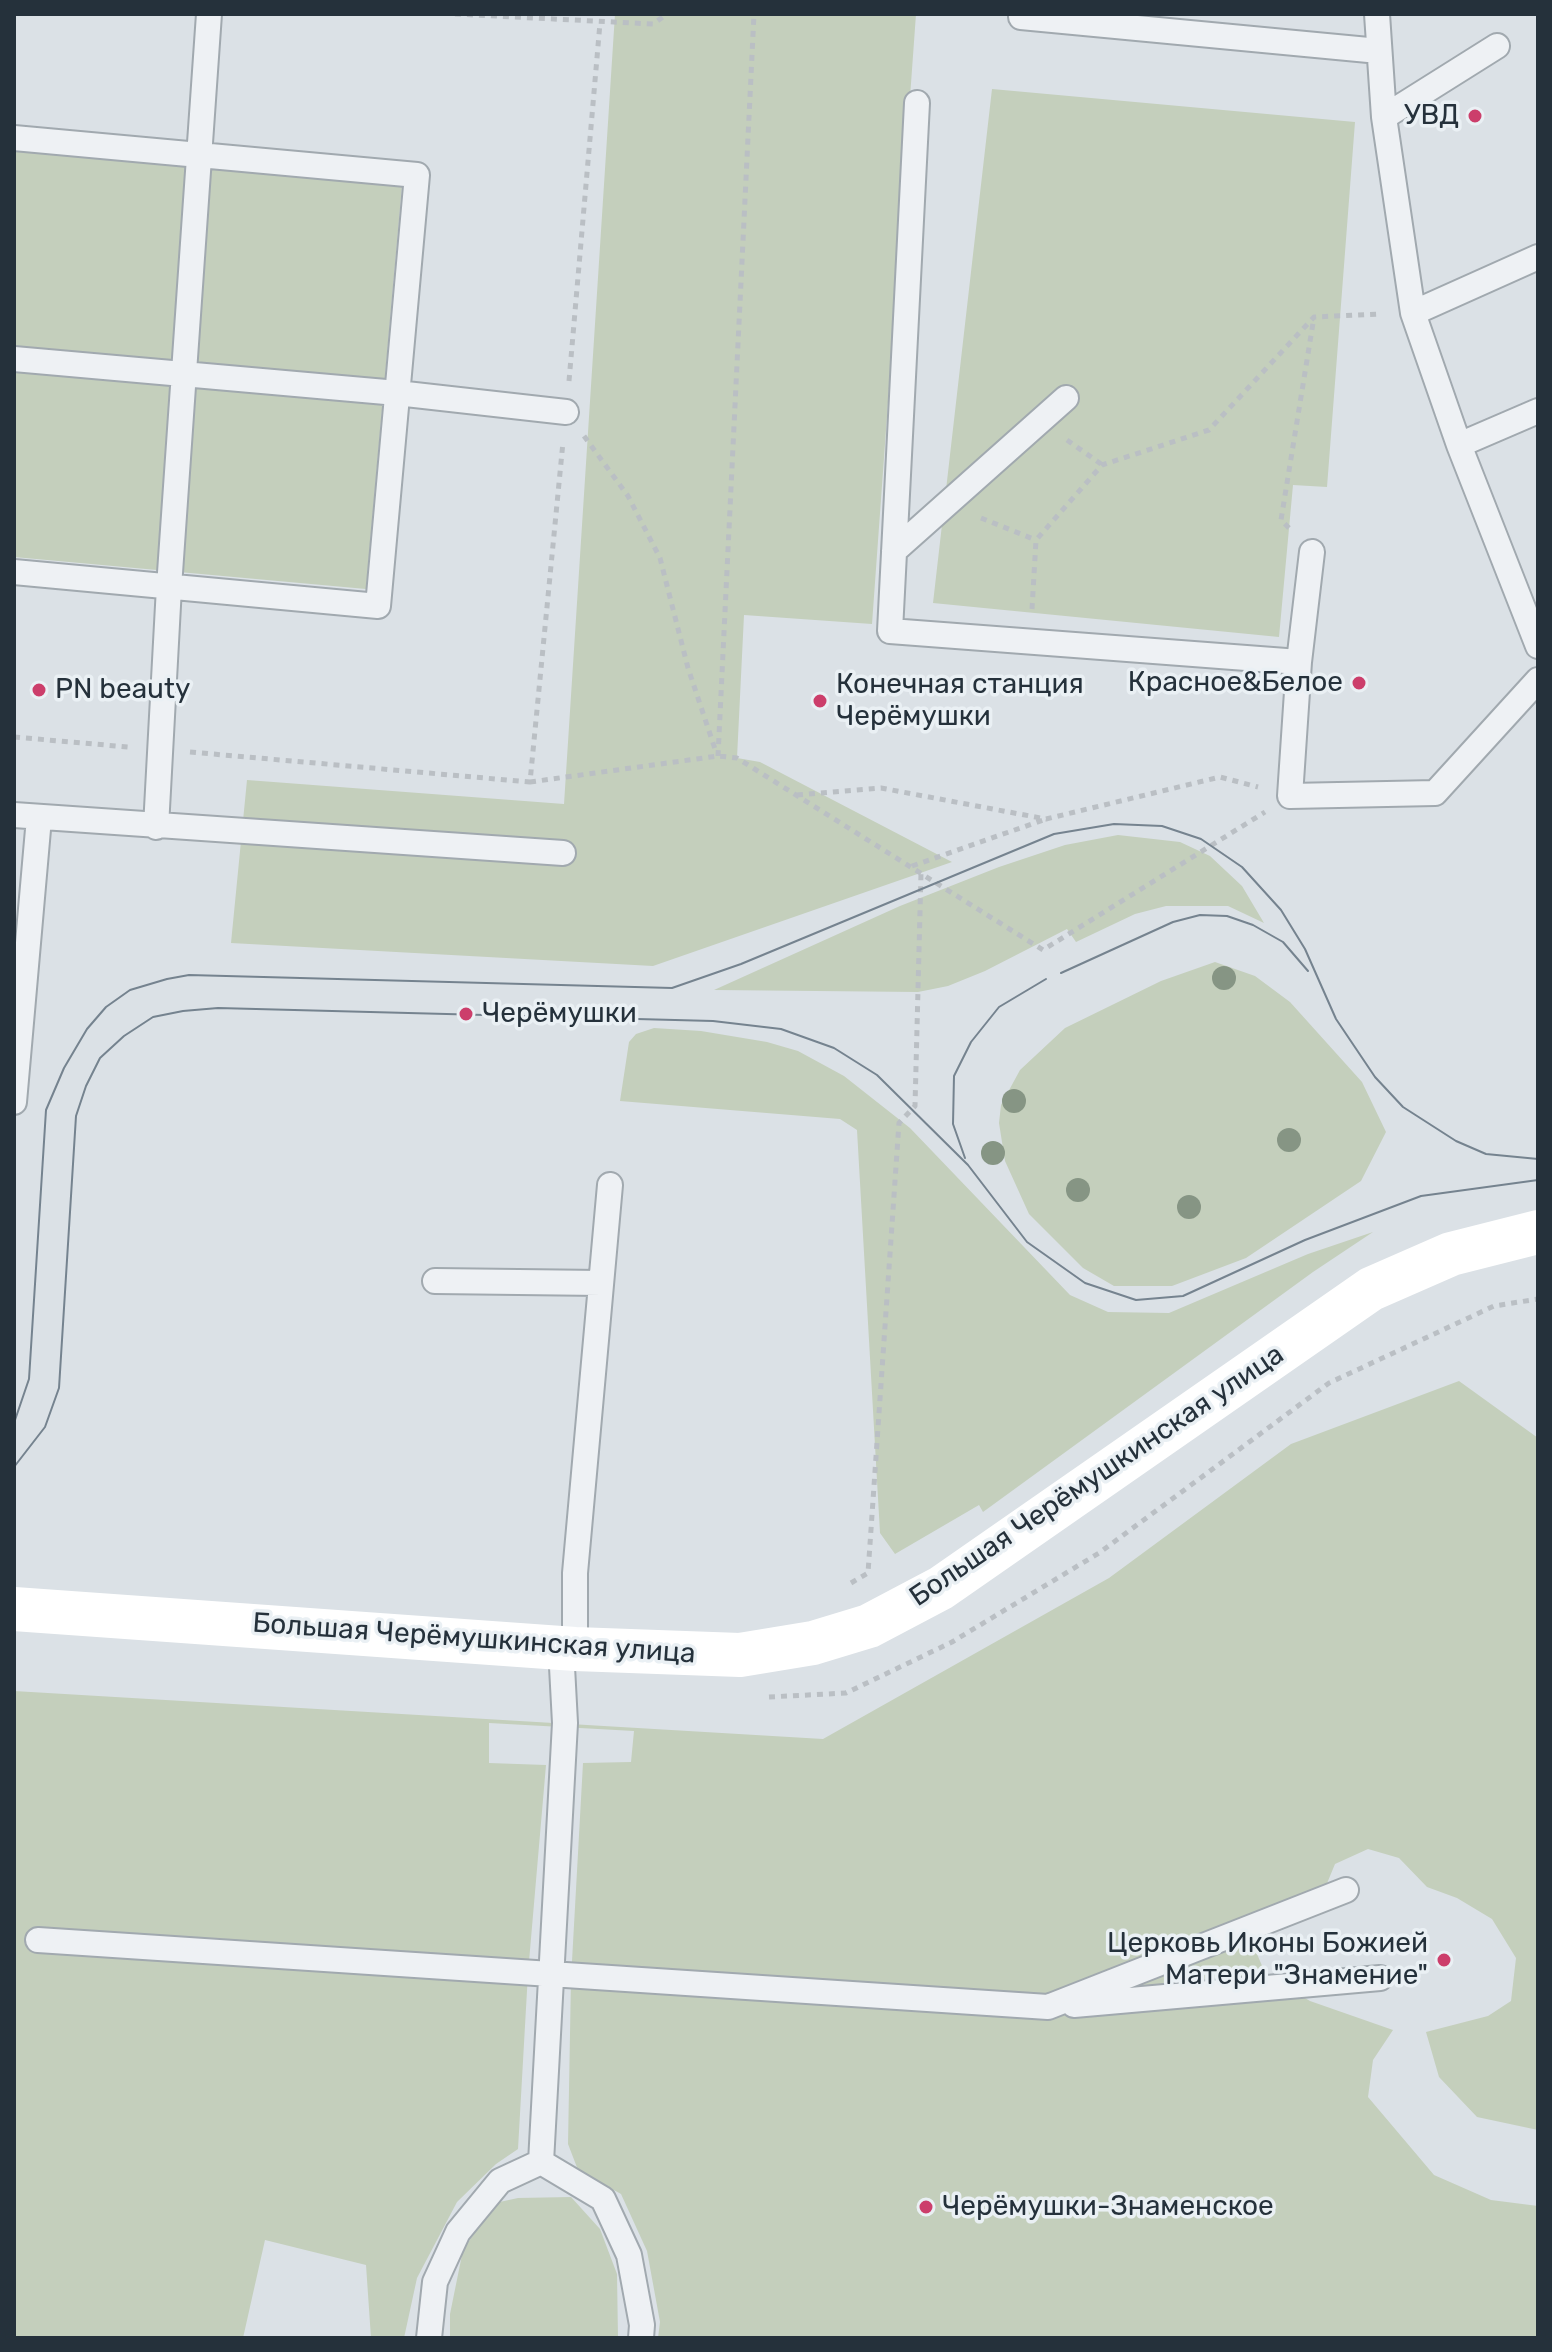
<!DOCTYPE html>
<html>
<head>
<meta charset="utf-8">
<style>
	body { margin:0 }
	#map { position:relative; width:1552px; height:2352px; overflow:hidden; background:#dbe1e6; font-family:Rubik,sans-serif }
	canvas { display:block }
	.frame { position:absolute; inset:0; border:16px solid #25313b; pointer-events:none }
</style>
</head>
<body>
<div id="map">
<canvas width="1552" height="2352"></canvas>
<div class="frame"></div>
</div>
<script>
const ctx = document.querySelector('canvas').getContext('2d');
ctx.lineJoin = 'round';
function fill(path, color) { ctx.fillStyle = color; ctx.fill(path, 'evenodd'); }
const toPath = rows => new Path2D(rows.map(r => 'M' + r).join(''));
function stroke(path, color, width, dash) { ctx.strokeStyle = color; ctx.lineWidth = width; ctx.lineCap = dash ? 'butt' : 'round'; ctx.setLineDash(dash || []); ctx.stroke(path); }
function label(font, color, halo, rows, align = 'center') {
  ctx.font = font + ' Rubik,sans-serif'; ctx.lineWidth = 7; ctx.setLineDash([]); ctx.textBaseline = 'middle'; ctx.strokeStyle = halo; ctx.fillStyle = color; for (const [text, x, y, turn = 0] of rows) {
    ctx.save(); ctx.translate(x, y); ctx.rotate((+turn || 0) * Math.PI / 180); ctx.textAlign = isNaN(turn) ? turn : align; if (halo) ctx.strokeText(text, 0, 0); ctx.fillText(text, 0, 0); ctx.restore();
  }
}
fill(toPath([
	[615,14,916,14,872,624,744,615,737,758,760,762,952,862,653,966,231,943,247,780,564,804],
	[992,89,1355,122,1327,487,1293,485,1279,637,933,603],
	[14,150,402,186,366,589,14,557],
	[1118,835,1180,842,1210,856,1242,886,1264,923,1228,906,1166,906,1135,914,1076,942,1067,929,985,971,948,986,918,992,714,990,900,906,999,867,1065,845],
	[1215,962,1255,976,1290,1002,1362,1082,1386,1132,1361,1181,1246,1258,1172,1286,1114,1286,1083,1268,1029,1214,1005,1161,999,1123,1001,1105,1020,1070,1065,1028,1161,981],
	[654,1028,701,1031,767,1042,798,1051,844,1076,910,1128,1070,1295,1108,1312,1169,1313,1308,1254,1373,1232,1313,1272,983,1512,979,1505,895,1554,880,1533,857,1130,840,1119,620,1101,629,1042,636,1034],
	[1459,1381,1538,1438,1538,2130,1477,2117,1439,2077,1426,2032,1488,2016,1511,2001,1516,1958,1492,1919,1457,1898,1427,1887,1399,1858,1368,1849,1335,1864,1323,1893,1251,1940,1266,1975,1310,2001,1393,2030,1373,2060,1368,2097,1434,2175,1491,2200,1538,2206,1538,2338,658,2338,660,2322,647,2251,621,2194,578,2170,568,2144,571,1979,583,1763,631,1762,634,1731,489,1723,489,1763,546,1765,528,1973,518,2149,496,2164,457,2202,417,2278,404,2338,371,2338,366,2265,265,2240,243,2338,14,2338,14,1691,823,1739,1109,1578,1291,1444],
	[571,2197,600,2229,617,2274,618,2338,450,2338,450,2314,463,2250,495,2203,518,2198]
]), '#c4cfbc');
const lane = toPath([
	[1377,14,1384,117,1413,313,1459,445,1538,646],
	[1021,17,1379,51],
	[917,103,890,631,1299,662],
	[1384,117,1497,46],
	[14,138,417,175,378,606,14,572],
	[1413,313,1538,257],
	[14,359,397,393,566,412],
	[1459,445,1538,411],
	[894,551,1066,398],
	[1312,552,1299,662,1290,796,1435,793,1538,680],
	[14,815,563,853],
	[156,827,169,587,209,14],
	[14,1102,39,818],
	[435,1281,601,1283],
	[575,1649,575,1573,610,1185],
	[38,1940,1048,2007,1346,1890],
	[1074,2005,1380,1978],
	[541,2162,565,1723,561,1648],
	[541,2162,603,2199,629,2255,642,2325,641,2338],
	[429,2338,435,2282,458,2232,500,2181,541,2162]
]);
stroke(lane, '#a1a9af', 28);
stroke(toPath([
	[455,14,653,24,667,14],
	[569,381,600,23],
	[584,436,628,496,660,558,688,668,716,752],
	[1067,440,1101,464],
	[981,518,1036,540],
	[1289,528,1281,520,1314,317],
	[1032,609,1036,540,1102,465,1209,430,1314,317,1380,314],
	[14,737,128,747],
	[190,752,530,782,563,442],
	[718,756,754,14],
	[530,782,718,756,737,758,1043,950,1265,812],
	[797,795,881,788,1046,819,1220,777,1258,787],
	[912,866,1046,819],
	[851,1583,868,1573,899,1123,915,1106,921,873],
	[769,1697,846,1693,952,1642,1099,1553,1329,1383,1494,1306,1538,1299]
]), '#babfc4', 5, [6, 6]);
stroke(lane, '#eef1f4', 24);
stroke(toPath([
	[14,1609,575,1649,740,1655,813,1643,869,1626,941,1588,1371,1289,1451,1254,1538,1232]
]), '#fff', 44);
stroke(toPath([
	[1061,973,1173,922,1200,915,1227,916,1253,925,1283,942,1308,971],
	[965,1158,953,1124,954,1076,971,1042,999,1007,1046,979],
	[14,1423,29,1379,46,1110,64,1068,87,1029,106,1007,130,990,167,979,189,975,672,988,741,964,1054,834,1114,824,1162,826,1201,839,1242,867,1281,910,1305,949,1336,1019,1375,1077,1403,1107,1456,1141,1486,1154,1538,1159],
	[14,1467,45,1427,59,1388,76,1116,86,1086,100,1058,124,1036,153,1017,183,1011,218,1008,713,1021,781,1029,834,1048,877,1075,968,1165,1027,1242,1085,1283,1136,1300,1183,1296,1305,1240,1421,1196,1538,1180]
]), '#75838f', 2);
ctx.fillStyle = '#869584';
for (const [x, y] of [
	[1224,978],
	[1014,1101],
	[1289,1140],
	[993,1153],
	[1078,1190],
	[1189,1207]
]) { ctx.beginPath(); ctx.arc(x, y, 12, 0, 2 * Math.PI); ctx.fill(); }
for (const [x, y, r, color] of [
	[1475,116,8,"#cc3e6b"],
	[1359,683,8,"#cc3e6b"],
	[39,690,8,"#cc3e6b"],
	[820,701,8,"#cc3e6b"],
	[466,1014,8,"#cc3e6b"],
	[1444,1960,8,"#cc3e6b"],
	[926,2207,8,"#cc3e6b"]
]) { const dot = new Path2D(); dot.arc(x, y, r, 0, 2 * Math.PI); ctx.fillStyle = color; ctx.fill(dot); stroke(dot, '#eaf0f4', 3); }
label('28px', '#25313b', '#eaf0f4', [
	["УВД",1459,116,"right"],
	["Красное&Белое",1343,683,"right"],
	["Конечная станция",836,685],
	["Черёмушки",836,717],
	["PN beauty",55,690],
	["Черёмушки",482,1014],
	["Церковь Иконы Божией",1428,1944,"right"],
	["Матери \"Знамение\"",1428,1976,"right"],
	["Черёмушки-Знаменское",942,2207]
], 'left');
label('28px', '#25313b', '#eaf0f4', [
	["Большая Черёмушкинская улица",1097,1476,-34],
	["Большая Черёмушкинская улица",474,1639,4]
]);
</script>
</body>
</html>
